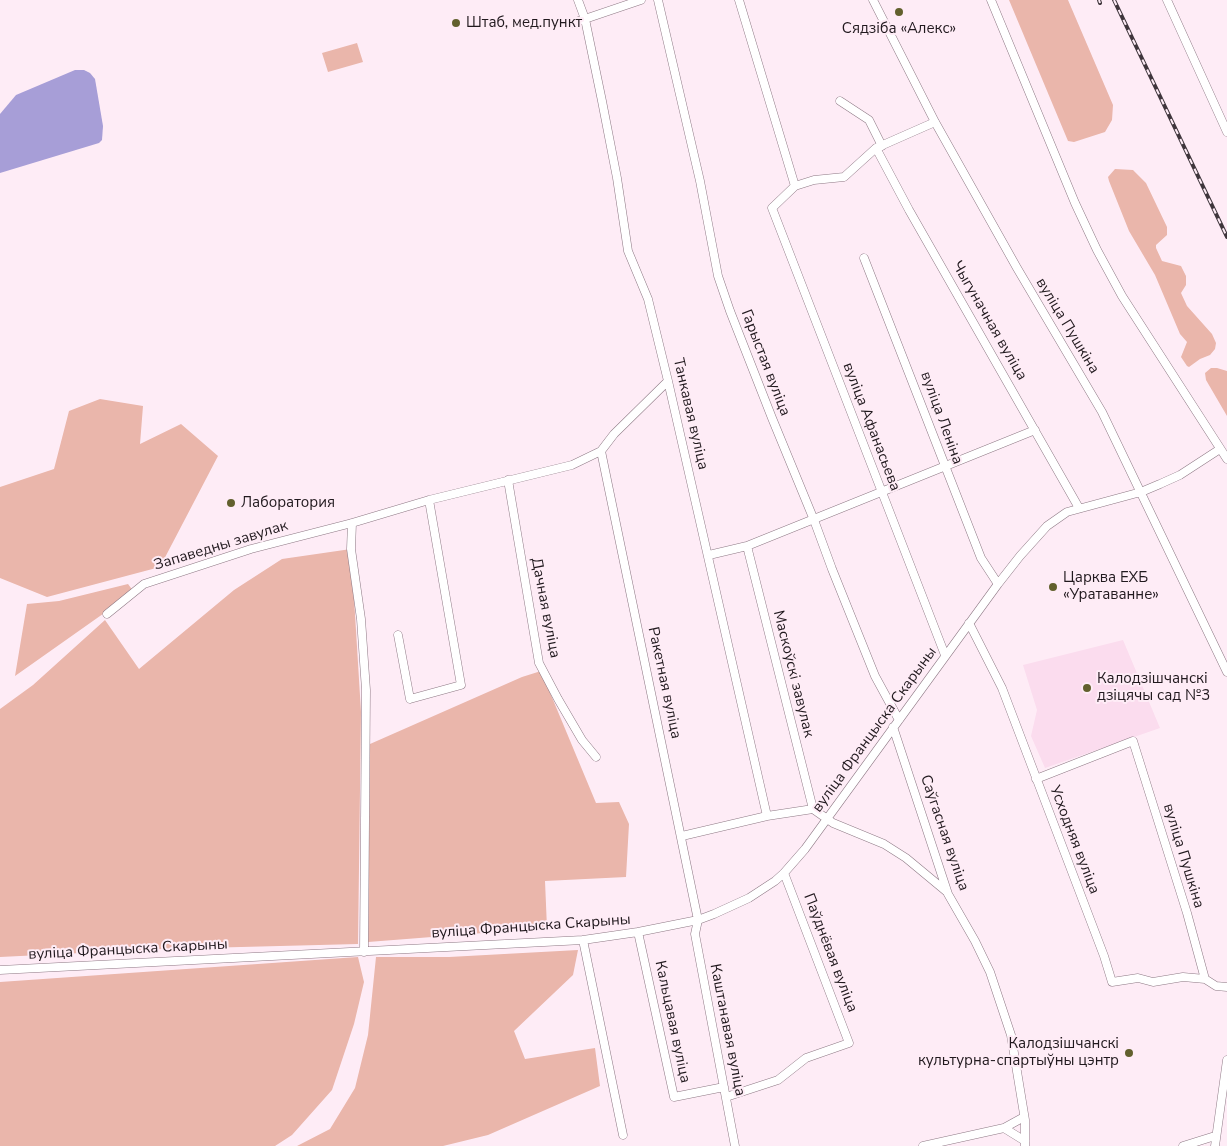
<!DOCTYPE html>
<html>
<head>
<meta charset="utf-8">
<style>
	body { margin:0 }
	canvas { display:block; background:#feecf6 }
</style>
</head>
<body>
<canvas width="1227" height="1146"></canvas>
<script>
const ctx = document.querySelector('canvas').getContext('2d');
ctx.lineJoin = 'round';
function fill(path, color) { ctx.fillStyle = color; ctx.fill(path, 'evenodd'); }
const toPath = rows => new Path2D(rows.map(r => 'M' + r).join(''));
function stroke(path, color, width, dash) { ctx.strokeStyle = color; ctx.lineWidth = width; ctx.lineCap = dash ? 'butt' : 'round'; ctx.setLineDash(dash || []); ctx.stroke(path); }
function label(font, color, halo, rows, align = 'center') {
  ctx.font = font + ' "Nunito Sans",sans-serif'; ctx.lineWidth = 4; ctx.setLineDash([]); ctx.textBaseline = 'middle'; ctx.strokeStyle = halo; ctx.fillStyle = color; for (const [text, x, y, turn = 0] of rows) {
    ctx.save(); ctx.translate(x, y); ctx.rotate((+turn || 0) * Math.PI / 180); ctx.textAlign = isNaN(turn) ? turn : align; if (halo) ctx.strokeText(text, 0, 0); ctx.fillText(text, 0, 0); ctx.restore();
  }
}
fill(toPath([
	[1123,640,1160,728,1045,768,1031,736,1037,710,1023,665]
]), '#fbdcee');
fill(toPath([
	[1009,0,1068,0,1113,105,1112,120,1105,132,1074,142,1068,141],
	[357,43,363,62,328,72,322,53],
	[1115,169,1133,170,1146,183,1167,227,1167,235,1156,245,1156,248,1162,261,1181,266,1186,276,1186,285,1181,293,1187,306,1212,334,1216,343,1215,349,1210,355,1200,359,1189,367,1187,366,1181,357,1187,342,1180,334,1155,275,1129,231,1109,181,1108,177],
	[1211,368,1217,368,1227,371,1227,416,1206,380,1205,373],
	[100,399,143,406,140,444,181,424,218,456,160,567,47,597,0,578,0,487,54,469,69,411],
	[351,549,361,712,358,944,163,949,0,957,0,709,33,685,105,620,139,669,234,590,282,559],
	[128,584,134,592,15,676,27,604,59,601],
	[541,671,596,803,619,802,629,824,626,877,545,881,547,928,368,942,370,744,522,677],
	[578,950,573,975,514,1031,525,1059,595,1048,600,1086,488,1135,443,1146,297,1146,330,1129,355,1088,368,1035,376,957,449,957],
	[358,957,364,982,354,1024,332,1090,292,1135,275,1146,0,1146,0,982]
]), '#eab6ab');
fill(toPath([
	[75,70,84,70,90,73,95,79,103,126,102,140,99,143,0,173,0,114,16,95]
]), '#a79ed7');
const minor = toPath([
	[578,0,585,19,602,101,617,178,628,251,648,299,668,381,767,816],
	[658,0,700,181,718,276,730,311,772,418,814,520,832,569,875,676,899,720],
	[739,0,795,186],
	[873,0,935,122,1017,268,1102,412,1227,672],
	[991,0,1075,203,1097,250,1122,296,1227,459],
	[1167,0,1227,132],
	[573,23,641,0],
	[840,101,869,120,882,146],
	[935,122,876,148,844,177,814,180,795,186,772,208,945,655],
	[876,148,909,210,1079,508],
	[864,258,981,558,998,584],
	[601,451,698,920,695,934,735,1146],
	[508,480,539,663,558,699,582,740,596,757],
	[352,523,351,549,361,619,366,690,364,952],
	[747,546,813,809],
	[709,555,747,546,1035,430],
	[107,614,144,584,251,549,352,523,429,500,572,465,601,451,614,434,668,381],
	[969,623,1002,688,1104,956,1112,982,1138,978,1153,982,1183,977,1205,979,1216,986,1227,987],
	[398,635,410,699,461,685,429,500],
	[893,727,948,894,975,941,990,972,1011,1035,1025,1120,1025,1146],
	[1036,779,1133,741,1187,913,1205,979],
	[682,836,767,816,813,809,833,823,884,844,906,858,947,892],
	[638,932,674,1097,724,1087],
	[583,940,623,1135],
	[0,970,583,940,638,932,698,920,714,914,749,898,775,881,784,873,805,849,998,584,1020,556,1047,526,1067,512,1141,492,1160,484,1180,475,1220,449],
	[726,1097,778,1080,806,1058,849,1043,784,873],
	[1004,1128,1025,1141],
	[923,1146,1004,1128,1024,1117],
	[1183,1146,1215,1136],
	[1215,1146,1227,1060]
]);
stroke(minor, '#8e7985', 9);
stroke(minor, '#fff', 8);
const rail = toPath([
	[1099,0,1100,3],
	[1114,0,1227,237]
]);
stroke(rail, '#3f363c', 4);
stroke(rail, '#feecf6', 2, [5.5]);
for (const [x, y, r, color] of [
	[899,12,5,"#62602d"],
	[456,23,5,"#62602d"],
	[231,503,5,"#62602d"],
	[1053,587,5,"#62602d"],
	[1087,688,5,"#62602d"],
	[1129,1053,5,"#62602d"]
]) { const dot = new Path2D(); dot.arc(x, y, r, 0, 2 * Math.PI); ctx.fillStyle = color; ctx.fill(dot); stroke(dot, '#feecf6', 2); }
label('15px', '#21191e', '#feecf6', [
	["Штаб, мeд.пункт",466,23],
	["Сядзіба «Алекс»",899,29,"center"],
	["Лаборатория",241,503],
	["Царква ЕХБ",1063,578],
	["«Уратаванне»",1063,595],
	["Калодзішчанскі",1097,679],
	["дзіцячы сад №3",1097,696],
	["Калодзішчанскі",1119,1044,"right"],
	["культурна-спартыўны цэнтр",1119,1061,"right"]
], 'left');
label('15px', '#21191e', '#feecf6', [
	["Чыгуначная вуліца",989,321,60],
	["вуліца Пушкіна",1067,326,59],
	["Гарыстая вуліца",765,363,69],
	["Танкавая вуліца",690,414,77],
	["вуліца Леніна",941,418,70],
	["вуліца Афанасьева",871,427,69],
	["Запаведны завулак",221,546,-17],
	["Дачная вуліца",545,608,79],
	["Маскоўскі завулак",793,674,76],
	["Ракетная вуліца",664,683,78],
	["вуліца Францыска Скарыны",875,730,-54],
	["Саўгасная вуліца",944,833,71],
	["Усходняя вуліца",1074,840,69],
	["вуліца Пушкіна",1183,856,73],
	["вуліца Францыска Скарыны",531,927,-4],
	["вуліца Францыска Скарыны",128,950,-3],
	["Паўднёвая вуліца",830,953,69],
	["Кальцавая вуліца",672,1022,78],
	["Каштанавая вуліца",727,1030,79]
]);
</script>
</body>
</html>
